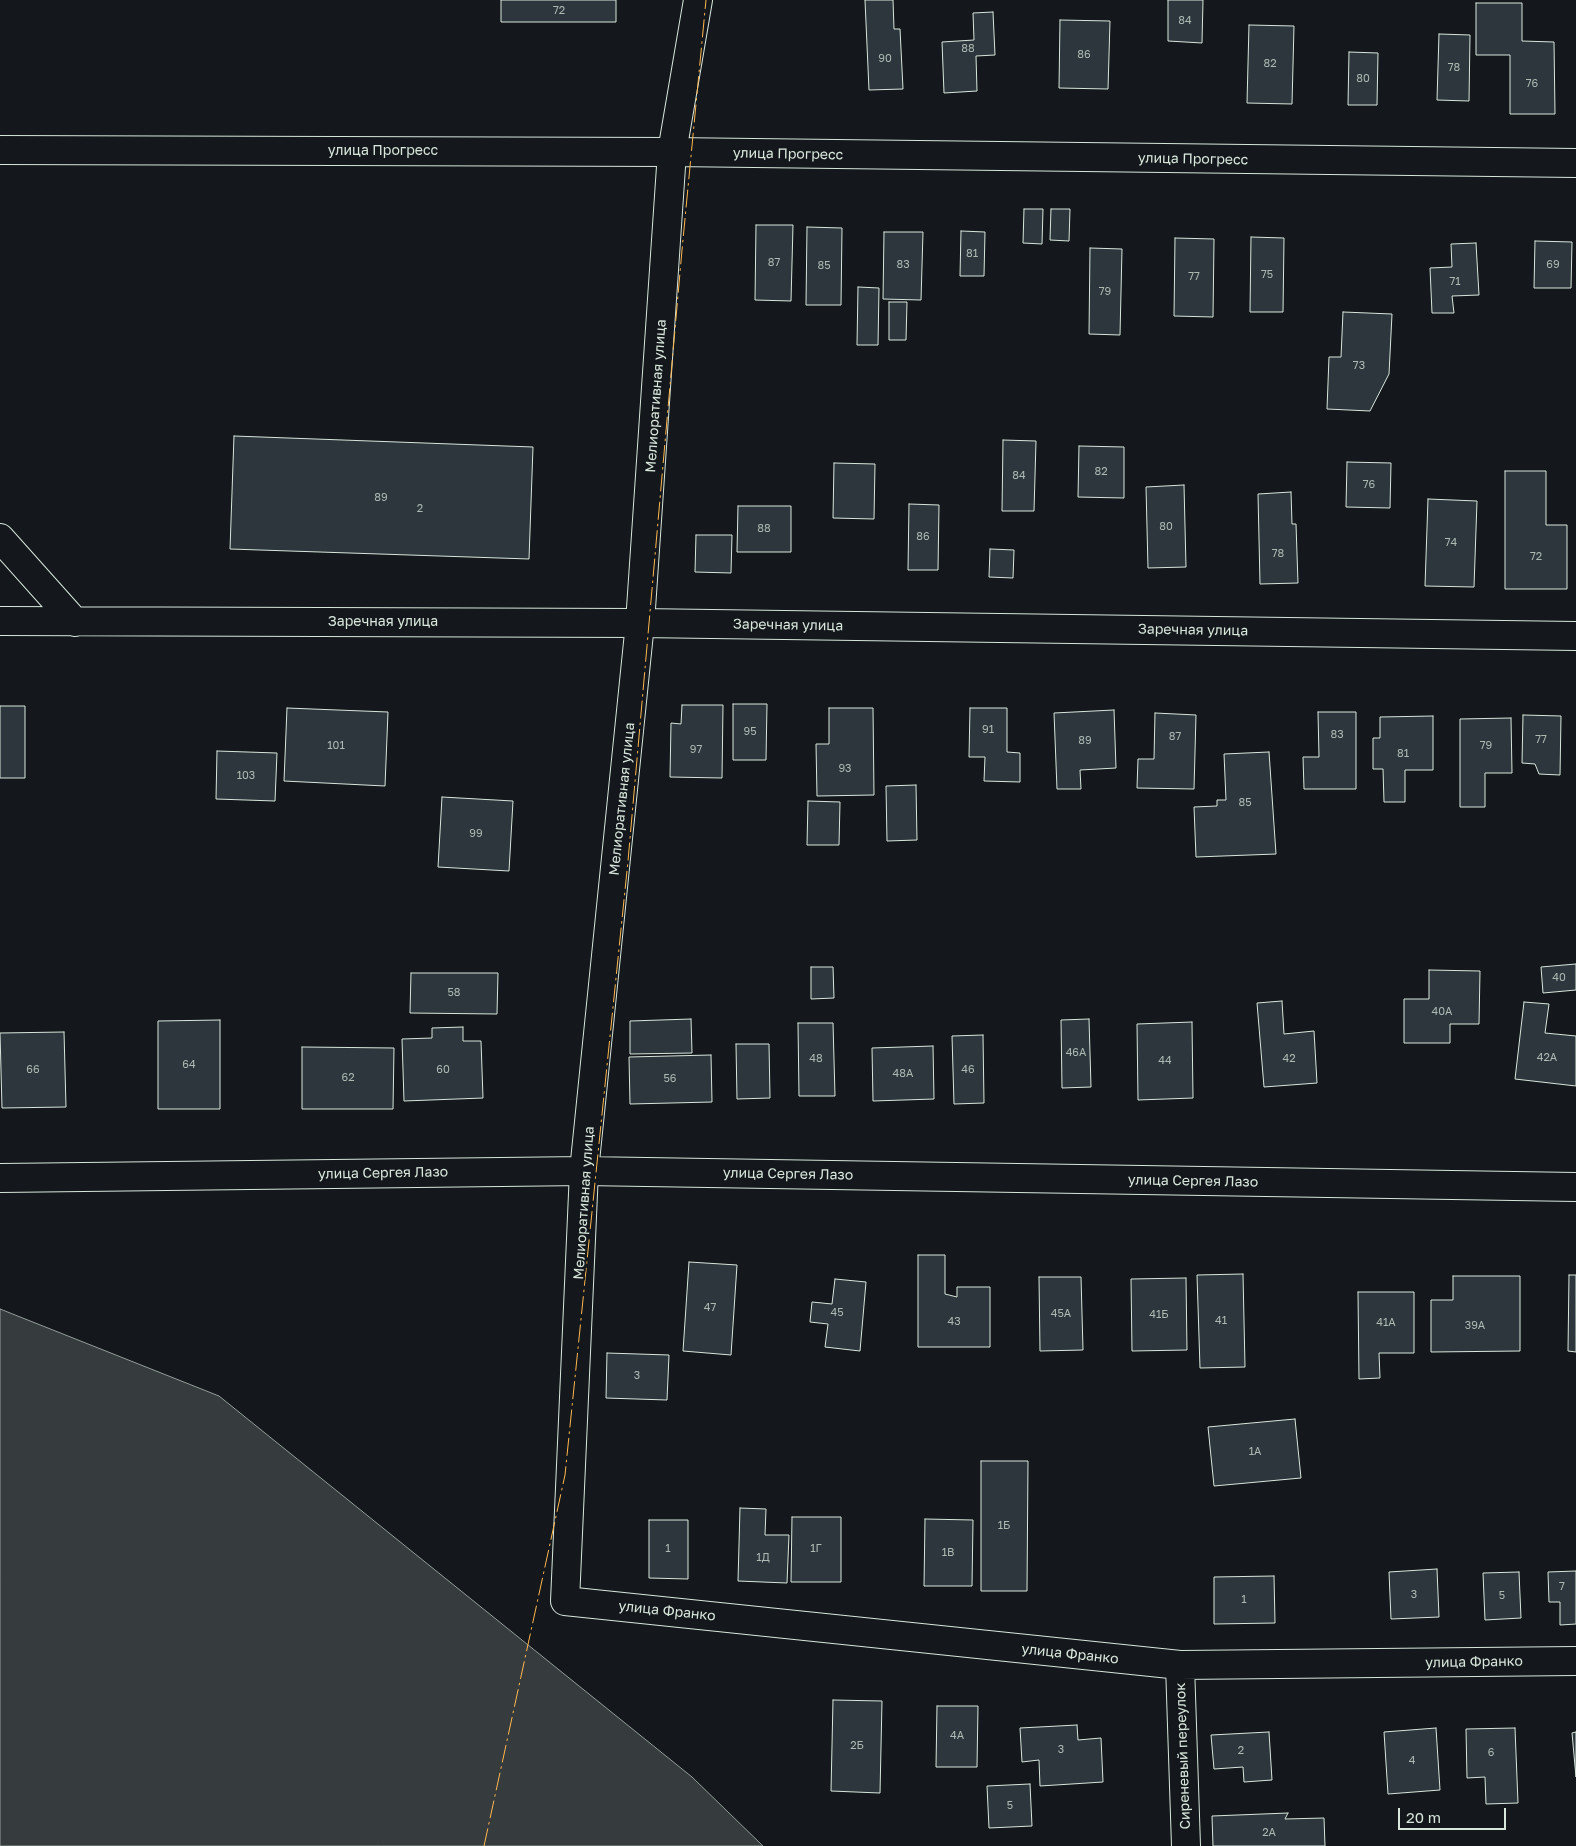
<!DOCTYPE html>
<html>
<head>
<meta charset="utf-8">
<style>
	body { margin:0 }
	#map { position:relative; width:1576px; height:1846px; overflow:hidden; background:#14181c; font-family:"Golos Text",sans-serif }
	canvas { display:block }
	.scale { position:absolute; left:1398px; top:1808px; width:108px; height:22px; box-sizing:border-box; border:2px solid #d8e6dc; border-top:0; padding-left:6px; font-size:15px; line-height:18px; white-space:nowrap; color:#d8e6dc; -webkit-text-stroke:4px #14181c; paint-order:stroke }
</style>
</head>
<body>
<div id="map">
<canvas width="1576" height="1846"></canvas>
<div class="scale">20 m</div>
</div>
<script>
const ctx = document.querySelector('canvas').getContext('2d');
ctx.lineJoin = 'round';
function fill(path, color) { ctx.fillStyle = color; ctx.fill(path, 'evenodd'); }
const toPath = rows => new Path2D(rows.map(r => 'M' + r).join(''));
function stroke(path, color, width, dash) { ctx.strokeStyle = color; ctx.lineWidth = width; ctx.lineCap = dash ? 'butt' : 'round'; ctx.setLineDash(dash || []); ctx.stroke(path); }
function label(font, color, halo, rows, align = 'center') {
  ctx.font = font + ' "Golos Text",sans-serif'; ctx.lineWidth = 4; ctx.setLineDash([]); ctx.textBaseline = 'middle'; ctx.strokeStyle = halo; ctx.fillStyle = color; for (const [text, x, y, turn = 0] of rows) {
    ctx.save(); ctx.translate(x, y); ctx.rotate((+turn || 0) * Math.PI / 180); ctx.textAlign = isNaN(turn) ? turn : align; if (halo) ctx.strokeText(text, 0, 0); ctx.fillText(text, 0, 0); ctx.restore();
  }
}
const water = toPath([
	[0,1309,219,1396,692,1777,763,1846,0,1846,0,1309]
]);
fill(water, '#363b3e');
stroke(water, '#939e99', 1);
const building = toPath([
	[501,0,616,0,616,22,501,22,501,0],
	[865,0,893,0,894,29,900,29,903,89,869,90,865,0],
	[1168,0,1203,0,1202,43,1168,41,1168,0],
	[1476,3,1522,3,1522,41,1554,42,1555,114,1510,114,1510,55,1476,55,1476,3],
	[993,12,995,55,976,56,977,91,944,93,942,42,974,40,973,13,993,12],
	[1060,20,1110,21,1108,89,1059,88,1060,20],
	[1249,25,1294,26,1292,104,1247,103,1249,25],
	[1439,34,1470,35,1469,101,1437,100,1439,34],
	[1349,52,1378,53,1377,105,1348,105,1349,52],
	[1024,209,1043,209,1042,244,1023,243,1024,209],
	[1051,209,1070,209,1069,241,1050,240,1051,209],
	[756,225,793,225,791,301,755,300,756,225],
	[807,227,842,228,841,305,806,305,807,227],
	[961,231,985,232,984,276,960,276,961,231],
	[884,232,923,232,921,300,883,299,884,232],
	[1251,237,1284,238,1283,312,1250,312,1251,237],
	[1175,238,1214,239,1213,317,1174,316,1175,238],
	[1535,241,1572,242,1571,288,1534,288,1535,241],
	[1476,243,1479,295,1452,296,1454,313,1432,313,1430,268,1452,267,1451,244,1476,243],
	[1090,248,1122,249,1120,335,1089,334,1090,248],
	[858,287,879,288,878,345,857,345,858,287],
	[889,302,907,302,906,340,889,340,889,302],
	[1343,312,1392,314,1389,374,1370,411,1327,409,1329,357,1341,357,1343,312],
	[234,436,533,447,529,559,230,549,234,436],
	[1003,440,1036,441,1034,511,1002,511,1003,440],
	[1079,446,1124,447,1124,498,1078,497,1079,446],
	[1347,462,1391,463,1390,508,1346,507,1347,462],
	[834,463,875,464,874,519,833,518,834,463],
	[1505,471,1546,471,1546,525,1567,525,1567,589,1505,589,1505,471],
	[1184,485,1186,567,1148,568,1146,487,1184,485],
	[1291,492,1292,524,1296,524,1298,583,1260,584,1258,494,1291,492],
	[1428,499,1477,501,1474,587,1425,586,1428,499],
	[909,504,939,505,938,570,908,570,909,504],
	[738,506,791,506,791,552,737,552,738,506],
	[696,535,732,535,731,573,695,572,696,535],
	[990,549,1014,550,1013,578,989,577,990,549],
	[733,704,767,704,766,760,733,760,733,704],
	[682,705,723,705,722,778,670,777,671,723,681,724,682,705],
	[0,706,25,706,25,778,0,778,0,706],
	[287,708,388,712,385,786,284,781,287,708],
	[829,708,873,708,874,795,817,796,816,744,829,744,829,708],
	[970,708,1007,708,1007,752,1020,753,1020,782,984,781,985,757,969,757,970,708],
	[1114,710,1116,768,1080,770,1081,789,1057,789,1054,713,1114,710],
	[1318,712,1356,712,1356,789,1304,789,1303,757,1319,757,1318,712],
	[1155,713,1196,715,1194,789,1137,788,1138,759,1154,759,1155,713],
	[1523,715,1561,716,1560,775,1539,774,1535,764,1522,763,1523,715],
	[1433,716,1433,770,1405,770,1405,802,1384,802,1383,769,1373,769,1373,738,1380,738,1380,717,1433,716],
	[1511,718,1512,773,1485,773,1485,807,1460,807,1460,719,1511,718],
	[217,751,277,753,275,801,216,799,217,751],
	[1269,752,1276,854,1196,857,1194,807,1217,806,1217,800,1226,800,1224,754,1269,752],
	[916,785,917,840,887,841,886,786,916,785],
	[442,797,513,801,509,871,438,867,442,797],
	[808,801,840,802,839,845,807,845,808,801],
	[1576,964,1576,990,1543,993,1541,967,1576,964],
	[811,967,833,967,834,998,811,999,811,967],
	[1429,970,1480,971,1479,1024,1450,1024,1450,1043,1404,1043,1404,999,1429,999,1429,970],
	[411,973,498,973,497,1014,410,1013,411,973],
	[1282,1001,1284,1034,1314,1031,1317,1083,1264,1087,1257,1003,1282,1001],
	[1524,1002,1549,1004,1545,1033,1576,1036,1576,1086,1515,1079,1524,1002],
	[691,1019,692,1053,630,1054,630,1021,691,1019],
	[1089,1019,1091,1087,1062,1088,1061,1020,1089,1019],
	[220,1020,220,1109,158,1109,158,1021,220,1020],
	[1192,1022,1193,1098,1138,1100,1137,1024,1192,1022],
	[798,1023,833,1023,835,1096,799,1096,798,1023],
	[463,1027,463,1041,481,1041,483,1098,404,1101,402,1039,432,1038,432,1028,463,1027],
	[64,1032,66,1107,2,1108,0,1033,64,1032],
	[983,1035,984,1103,954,1104,952,1036,983,1035],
	[736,1044,769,1044,770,1098,737,1099,736,1044],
	[933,1046,934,1099,873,1101,872,1048,933,1046],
	[302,1047,394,1048,393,1109,302,1109,302,1047],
	[711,1055,712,1102,630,1104,629,1057,711,1055],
	[918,1255,945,1255,945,1294,957,1297,957,1287,990,1287,990,1347,918,1347,918,1255],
	[689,1262,737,1265,731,1355,683,1351,689,1262],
	[1243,1274,1245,1367,1200,1368,1197,1275,1243,1274],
	[1569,1275,1576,1275,1576,1352,1568,1351,1569,1275],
	[1453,1276,1520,1276,1520,1351,1431,1352,1431,1300,1453,1300,1453,1276],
	[1039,1277,1081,1277,1083,1350,1040,1351,1039,1277],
	[1186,1278,1187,1350,1132,1351,1131,1279,1186,1278],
	[835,1279,866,1282,860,1351,825,1347,828,1324,810,1322,812,1302,832,1304,835,1279],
	[1358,1292,1414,1292,1414,1353,1379,1353,1380,1378,1359,1379,1358,1292],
	[607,1353,669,1355,667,1400,606,1398,607,1353],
	[1295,1419,1301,1478,1214,1486,1208,1427,1295,1419],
	[981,1461,1028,1461,1027,1591,981,1591,981,1461],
	[740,1508,766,1509,765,1535,789,1535,787,1583,738,1581,740,1508],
	[792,1517,841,1517,841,1582,791,1582,792,1517],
	[925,1519,973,1520,972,1586,924,1586,925,1519],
	[649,1520,688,1520,688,1579,649,1578,649,1520],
	[1437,1569,1439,1617,1391,1619,1389,1572,1437,1569],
	[1576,1571,1576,1624,1560,1625,1560,1602,1549,1602,1548,1572,1576,1571],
	[1519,1572,1521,1618,1485,1620,1483,1573,1519,1572],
	[1274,1576,1275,1623,1214,1624,1214,1577,1274,1576],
	[833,1700,882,1701,880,1793,831,1791,833,1700],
	[937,1706,978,1706,977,1767,936,1767,937,1706],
	[1077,1725,1078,1740,1101,1738,1103,1782,1040,1786,1039,1760,1022,1762,1020,1728,1077,1725],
	[1436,1728,1440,1790,1388,1794,1384,1732,1436,1728],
	[1515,1728,1518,1803,1486,1804,1485,1777,1467,1778,1466,1729,1515,1728],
	[1269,1732,1272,1780,1244,1782,1243,1767,1214,1769,1211,1735,1269,1732],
	[1576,1732,1576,1777,1572,1733,1576,1732],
	[1030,1784,1032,1826,989,1828,987,1786,1030,1784],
	[1288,1813,1285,1819,1324,1818,1325,1846,1213,1846,1212,1816,1288,1813]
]);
fill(building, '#2c363c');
stroke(building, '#d8e6dc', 1);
const street = toPath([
	[698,0,672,152,640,623,584,1171,565,1601,1180,1665,1576,1661],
	[0,150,672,152,1576,163],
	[0,538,75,622],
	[0,621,640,623,1576,636],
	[0,1178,584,1171,1576,1187],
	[1180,1665,1186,1846]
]);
stroke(street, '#d8e6dc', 30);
stroke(street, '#14181c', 28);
stroke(toPath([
	[484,1846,565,1475,628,861,682,250,706,0]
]), '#ffb74d', 1, [18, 4, 2.5, 4]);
label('11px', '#adbab4', null, [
	["72",559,11],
	["84",1185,21],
	["88",968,49],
	["86",1084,55],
	["90",885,59],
	["82",1270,64],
	["78",1454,68],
	["80",1363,79],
	["76",1532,84],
	["81",972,254],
	["87",774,263],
	["83",903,265],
	["69",1553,265],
	["85",824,266],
	["75",1267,275],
	["77",1194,277],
	["71",1455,282],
	["79",1105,292],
	["73",1359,366],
	["82",1101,472],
	["84",1019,476],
	["76",1369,485],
	["89",381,498],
	["2",420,509],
	["80",1166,527],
	["88",764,529],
	["86",923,537],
	["74",1451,543],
	["78",1278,554],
	["72",1536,557],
	["91",988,730],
	["95",750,732],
	["83",1337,735],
	["87",1175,737],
	["77",1541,740],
	["89",1085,741],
	["101",336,746],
	["79",1486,746],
	["97",696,750],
	["81",1403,754],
	["93",845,769],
	["103",246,776],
	["85",1245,803],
	["99",476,834],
	["40",1559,978],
	["58",454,993],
	["40А",1442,1012],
	["46А",1076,1053],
	["42А",1547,1058],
	["48",816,1059],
	["42",1289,1059],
	["44",1165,1061],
	["64",189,1065],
	["66",33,1070],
	["60",443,1070],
	["46",968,1070],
	["48А",903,1074],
	["62",348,1078],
	["56",670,1079],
	["47",710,1308],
	["45",837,1313],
	["45А",1061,1314],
	["41Б",1159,1315],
	["41",1221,1321],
	["43",954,1322],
	["41А",1386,1323],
	["39А",1475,1326],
	["3",637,1376],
	["1А",1255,1452],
	["1Б",1004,1526],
	["1",668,1549],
	["1Г",816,1549],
	["1В",948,1553],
	["1Д",763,1558],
	["7",1562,1587],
	["3",1414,1595],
	["5",1502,1596],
	["1",1244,1600],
	["4А",957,1736],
	["2Б",857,1746],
	["3",1061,1750],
	["2",1241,1751],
	["6",1491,1753],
	["4",1412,1761],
	["5",1010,1806],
	["2А",1269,1833]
]);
label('14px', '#d8e6dc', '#14181c', [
	["улица Прогресс",383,151],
	["улица Прогресс",788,154,1],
	["улица Прогресс",1193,159,1],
	["Мелиоративная улица",656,396,-86],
	["Заречная улица",383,622],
	["Заречная улица",788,625,1],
	["Заречная улица",1193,630,1],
	["Мелиоративная улица",622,799,-84],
	["улица Сергея Лазо",383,1173,-1],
	["улица Сергея Лазо",788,1174,1],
	["улица Сергея Лазо",1193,1181,1],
	["Мелиоративная улица",584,1203,-86],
	["улица Франко",667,1611,6],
	["улица Франко",1070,1654,6],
	["улица Франко",1474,1662,-1],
	["Сиреневый переулок",1183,1756,-92]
]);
</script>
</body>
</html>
